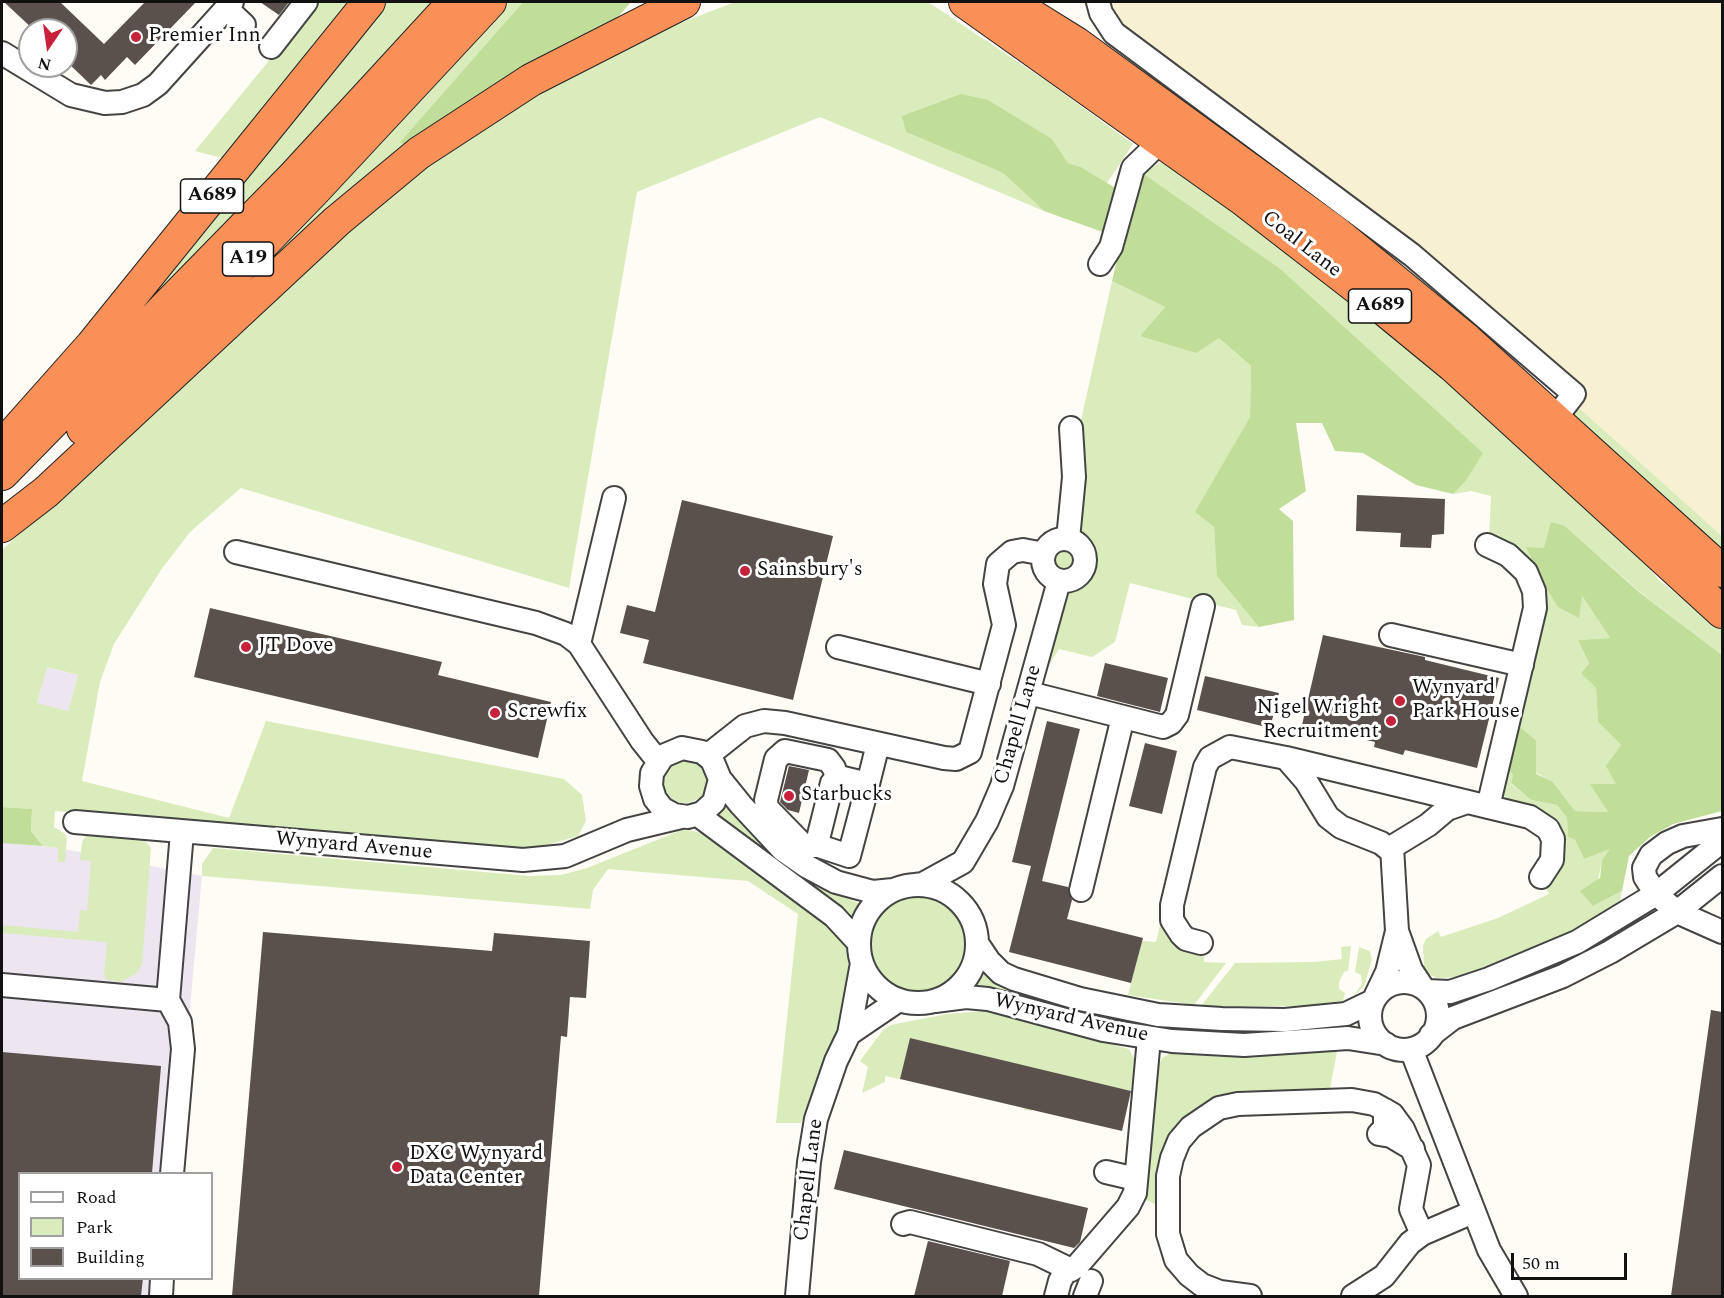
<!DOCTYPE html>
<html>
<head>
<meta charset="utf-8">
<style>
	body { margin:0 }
	#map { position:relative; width:1724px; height:1298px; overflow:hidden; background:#fffcf5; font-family:Spectral,serif }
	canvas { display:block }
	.frame { position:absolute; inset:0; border:3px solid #111; pointer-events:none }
	.legend { position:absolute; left:18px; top:1172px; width:195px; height:108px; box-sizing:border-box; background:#fff; border:2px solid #a0a0a0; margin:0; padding:8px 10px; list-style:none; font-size:18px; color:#111 }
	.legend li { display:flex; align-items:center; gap:12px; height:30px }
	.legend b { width:30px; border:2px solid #a0a0a0 }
	.north { position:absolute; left:18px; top:18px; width:60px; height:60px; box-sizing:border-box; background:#fff; border:2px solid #a0a0a0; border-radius:50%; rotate:193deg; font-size:16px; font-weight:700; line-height:24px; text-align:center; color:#111 }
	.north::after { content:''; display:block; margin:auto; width:21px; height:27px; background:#c8213c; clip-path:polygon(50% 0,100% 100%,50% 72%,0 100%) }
	.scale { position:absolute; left:1511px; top:1253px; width:116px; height:27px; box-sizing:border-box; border:3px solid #111; border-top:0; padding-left:8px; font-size:18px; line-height:21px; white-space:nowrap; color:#111; -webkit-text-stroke:4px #fff; paint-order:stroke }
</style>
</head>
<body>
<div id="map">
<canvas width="1724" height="1298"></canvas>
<div class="frame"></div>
<ul class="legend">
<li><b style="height:8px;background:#fff"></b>Road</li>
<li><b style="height:16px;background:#daecbb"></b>Park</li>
<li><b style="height:16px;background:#5a504c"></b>Building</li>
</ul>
<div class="north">N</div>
<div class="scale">50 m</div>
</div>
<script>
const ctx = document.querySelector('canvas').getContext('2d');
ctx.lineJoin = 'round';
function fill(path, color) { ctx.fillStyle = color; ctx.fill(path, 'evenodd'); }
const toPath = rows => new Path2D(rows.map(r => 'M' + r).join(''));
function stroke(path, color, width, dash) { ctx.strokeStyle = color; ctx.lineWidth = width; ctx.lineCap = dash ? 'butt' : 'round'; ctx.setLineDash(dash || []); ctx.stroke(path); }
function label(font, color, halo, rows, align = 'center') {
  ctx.font = font + ' Spectral,serif'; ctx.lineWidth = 6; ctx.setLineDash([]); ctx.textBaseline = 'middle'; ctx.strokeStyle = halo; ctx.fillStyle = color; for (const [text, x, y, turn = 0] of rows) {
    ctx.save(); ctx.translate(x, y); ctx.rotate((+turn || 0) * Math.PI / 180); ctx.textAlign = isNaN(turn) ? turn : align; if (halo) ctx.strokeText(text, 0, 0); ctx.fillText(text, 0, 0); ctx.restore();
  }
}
fill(toPath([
	[46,667,78,675,68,712,37,704],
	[2,842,59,848,202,876,175,1173,20,1174,20,1278,166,1279,164,1296,2,1296]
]), '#ede5ef');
fill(toPath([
	[1080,2,1722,2,1722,536,1577,406,1587,388,1354,201]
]), '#f7f0d3');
fill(toPath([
	[317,2,358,2,230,160,195,151],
	[380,2,440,2,103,358],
	[509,2,523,2,401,141,409,150,237,304,227,296],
	[735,2,928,2,1048,82,1133,144,1107,183,1081,167,1068,163,1052,139,906,132,1003,173,1044,211,820,117,637,192,569,588,241,488,190,532,161,570,114,644,100,682,82,781,229,818,266,721,564,779,582,795,586,821,578,836,530,850,55,811,54,827,64,833,67,838,65,862,58,862,58,848,43,846,31,831,32,809,2,807,2,550,403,180,562,79,675,25],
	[47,667,78,675,68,711,37,703],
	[1164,161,1314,264,1603,515,1660,581,1722,628,1722,655,1641,593,1565,526,1581,595,1610,638,1578,640,1589,665,1582,673,1596,688,1598,722,1621,745,1616,784,1591,784,1608,812,1575,811,1552,781,1536,773,1536,740,1515,723,1545,613,1489,539,1491,496,1471,491,1453,494,1465,482,1300,289,1278,267,1141,172],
	[1112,281,1165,307,1140,336,1219,338,1251,366,1250,417,1196,512,1214,527,1218,577,1259,627,1242,625,1236,610,1130,583,1115,642,1092,657,1059,649,1049,665,1040,648,1039,609],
	[1577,406,1722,536,1722,555,1576,424,1574,414],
	'663 781a22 22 0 1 1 44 0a22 22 0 1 1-44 0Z',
	[1505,765,1513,775,1511,784,1531,800,1557,805,1567,818,1568,837,1575,840,1584,859,1611,848,1602,860,1593,906,1622,891,1620,901,1592,921,1553,941,1460,977,1437,978,1428,974,1424,968,1423,945,1426,939,1438,931,1441,937,1498,918,1549,894,1544,884,1557,876,1565,862,1561,830,1553,820,1509,801,1503,794],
	[725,804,757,838,825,889,858,903,860,906,853,919,847,918,719,817,717,814],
	[684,829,706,834,824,921,838,933,848,951,849,1005,801,1123,776,1123,798,914,748,881,608,869,593,890,590,909,202,876,202,864,213,848,529,876,561,875,587,868],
	[88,832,142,837,151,848,142,964,137,973,121,982,107,980,104,975,107,942,2,933,2,925,78,932,80,910,87,911,91,861,80,860,82,842],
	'871 944a48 48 0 1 1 96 0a48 48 0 1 1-96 0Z',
	[1165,924,1204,952,1204,962,1226,963,1194,1005,1128,995,1142,941,1156,942,1160,925],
	[1351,946,1348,971,1344,972,1339,982,1339,989,1345,993,1343,1001,1303,1006,1201,1006,1235,963,1314,962,1342,959,1341,947],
	[1359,947,1370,951,1372,960,1364,986,1352,998,1362,984,1361,975,1355,972],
	[985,973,993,980,1180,1025,1175,1033,1101,1020,975,986],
	[985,1011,1129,1049,1135,1060,1131,1091,1041,1071,1032,1111,1024,1110,1033,1068,910,1038,900,1079,885,1076,885,1082,862,1093,868,1067,860,1061,883,1030,891,1025,947,1014],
	[1337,1051,1329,1095,1189,1120,1159,1206,1146,1200,1154,1067,1158,1068,1162,1058,1171,1053,1226,1057]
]), '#daecbb');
fill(toPath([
	[523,2,631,2,611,25,409,150,400,142],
	[961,94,988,100,1052,139,1068,163,1081,167,1117,189,1141,172,1278,267,1483,453,1465,482,1453,494,1416,485,1363,453,1335,451,1322,423,1296,423,1306,491,1279,509,1293,521,1294,620,1259,627,1217,576,1214,527,1195,512,1250,417,1251,366,1219,338,1196,353,1140,336,1165,307,1112,281,1122,239,1044,211,1003,173,906,132,902,116],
	[1551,522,1565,526,1639,592,1722,655,1722,811,1673,824,1650,837,1629,856,1622,891,1593,906,1580,891,1600,878,1602,860,1610,849,1584,859,1575,840,1568,837,1567,818,1557,805,1531,800,1511,783,1513,775,1505,765,1515,723,1536,740,1536,774,1552,781,1575,811,1608,812,1590,784,1616,784,1606,766,1621,745,1598,722,1596,688,1581,673,1589,664,1578,640,1610,638,1582,596,1579,618,1558,607,1542,581,1526,547,1544,548],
	[2,807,32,809,31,831,43,846,2,843]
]), '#c0de9a');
fill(toPath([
	[4,2,60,2,104,44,145,2,196,2,135,65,127,57,105,80,101,75,91,85,66,61,66,30,34,30],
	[260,2,289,2,279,15],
	[1357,495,1445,499,1444,534,1432,535,1431,548,1400,547,1401,533,1356,531],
	[682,500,833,536,793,700,643,663,649,640,620,633,627,605,655,612],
	[210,608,442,662,438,675,551,702,538,758,194,677],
	[1323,635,1425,657,1425,660,1499,678,1477,768,1405,750,1403,755,1374,747,1375,742,1302,725],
	[1105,663,1168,678,1160,712,1097,696],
	[1205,676,1279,693,1270,728,1197,710],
	[1047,721,1080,729,1042,881,1068,887,1072,900,1067,919,1143,938,1131,983,1009,952,1031,866,1012,862],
	[1145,743,1177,751,1162,814,1129,806],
	[789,766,809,770,799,813,788,810,780,802],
	[263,932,492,951,494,933,590,941,586,998,570,997,567,1037,561,1036,539,1296,232,1296],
	[1711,1010,1722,1012,1722,1296,1671,1296],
	[910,1038,1131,1091,1122,1131,900,1079],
	[2,1052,161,1066,152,1173,20,1173,20,1278,143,1278,141,1296,2,1296],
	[844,1150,1088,1208,1080,1242,1074,1248,834,1189],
	[928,1241,1010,1261,1002,1296,914,1296]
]), '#5a504c');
const minor = toPath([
	[1098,2,1101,13,1114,33,1412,255,1574,394,1553,421],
	[226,8,244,25],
	[271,47,306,2],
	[2,53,71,95,105,103,122,102,143,95,158,84,232,2],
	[1100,264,1111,247,1133,168,1161,141],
	'1043 560a21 21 0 1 1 42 0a21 21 0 1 1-42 0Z',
	[1068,539,1074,477,1071,428],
	[1487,545,1508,555,1526,572,1534,591,1535,608,1488,807],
	[236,552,536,623,566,634,579,644,642,741,658,761],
	[1391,635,1522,665],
	[579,644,614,498],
	[838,647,989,684],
	[1029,693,1163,727,1171,723,1177,715,1203,606],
	[707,756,745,726,764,721,785,723,944,758,956,759,970,752,1004,625,995,584,998,564,1012,552,1023,550,1044,554],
	[1286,758,1306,781,1328,817,1341,827,1381,843,1391,851],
	[720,779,714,802,702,813,688,817,674,815,663,809,655,799,651,786,652,773,663,756,682,748,702,752,712,760,720,779,741,805,783,850,806,866,836,882,873,892,893,890],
	[868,784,843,778,837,778,832,783,818,839,819,846,849,856,868,784,878,744],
	[698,815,834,916,859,943],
	[75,822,523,860,565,856,627,830,681,817],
	[1722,829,1683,836,1667,843,1651,855,1644,868,1645,877,1656,894,1677,912,1722,932],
	[819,846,804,846,767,808,766,800,776,759,785,751,828,760,834,768,837,778],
	'859 944a59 59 0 1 1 118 0a59 59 0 1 1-118 0Z',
	[915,885,923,884,963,862,987,821,1002,786,1059,581],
	[1081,890,1123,717],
	[1397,931,1392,847,1428,825,1447,809,1467,802],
	[977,943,989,961,1001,973,1014,979,1080,999,1158,1015,1222,1019,1285,1020,1346,1014,1373,1001],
	[1201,943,1186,939,1181,934,1172,920,1172,905,1205,767,1210,758,1230,747,1286,758,1530,817,1548,829,1553,839,1552,860,1541,877],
	'1370 1016a34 34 0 1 1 68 0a34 34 0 1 1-68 0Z',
	[2,985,168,1000],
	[1427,991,1450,992,1489,979,1577,942,1656,894,1722,841],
	[1376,995,1387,972,1397,931,1411,970,1423,988],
	[935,1001,966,997,988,999,1103,1030,1172,1041,1244,1045,1348,1038,1386,1044],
	[849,1034,899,1000],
	[1431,1035,1453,1018,1563,976,1610,952,1677,912,1722,876],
	[1411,1049,1489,1250,1516,1296],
	[1385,1110,1385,1128,1379,1134,1391,1136,1413,1149],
	[1106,1172,1136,1179],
	[172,1174,183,1049,180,1022,168,1000,182,832],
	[903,1224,910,1222,1038,1254,1071,1270,1077,1266,1128,1207,1135,1193,1149,1038],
	[161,1296,162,1278],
	[797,1296,809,1162,816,1119,836,1061,849,1034,862,963],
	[1056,1296,1060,1281,1067,1269],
	[1085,1296,1091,1281],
	[1250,1296,1220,1292,1202,1285,1189,1275,1176,1260,1168,1234,1168,1176,1172,1158,1179,1141,1191,1127,1219,1108,1238,1104,1352,1100,1374,1104,1392,1114,1403,1129,1419,1165,1411,1209,1422,1234],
	[1353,1296,1384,1276,1410,1243,1422,1234,1473,1212]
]);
const highway = toPath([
	[965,2,1245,201,1369,297,1453,366,1722,612],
	[1010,2,1076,43,1334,231,1467,340,1722,571],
	[83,429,314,191,490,2],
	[4,444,92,345,369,2],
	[2,474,292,178,454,2],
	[2,526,46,492,337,221,419,153,531,80,684,2]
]);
stroke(minor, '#444', 26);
stroke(highway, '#222', 34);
stroke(minor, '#fff', 22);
stroke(highway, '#f99058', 32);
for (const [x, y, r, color] of [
	[136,37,6,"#c8213c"],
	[745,571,6,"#c8213c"],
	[246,647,6,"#c8213c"],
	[1400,701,6,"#c8213c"],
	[495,713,6,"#c8213c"],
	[1391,721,6,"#c8213c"],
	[789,796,6,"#c8213c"],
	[397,1167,6,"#c8213c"]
]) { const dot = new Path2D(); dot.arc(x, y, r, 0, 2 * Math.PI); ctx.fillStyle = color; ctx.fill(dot); stroke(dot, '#fff', 2); }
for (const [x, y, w] of [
	[212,196,63],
	[248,259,51],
	[1380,306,63]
]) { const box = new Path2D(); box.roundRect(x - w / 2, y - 17, w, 34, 4.5); ctx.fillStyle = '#fff'; ctx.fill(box); stroke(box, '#111', 1.5); }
label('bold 20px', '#111', null, [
	["A689",212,196],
	["A19",248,259],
	["A689",1380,306]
]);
label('21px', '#111', '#fff', [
	["Premier Inn",148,37],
	["Sainsbury's",757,571],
	["JT Dove",258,647],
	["Wynyard",1412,689],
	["Park House",1412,713],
	["Nigel Wright",1379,709,"right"],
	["Recruitment",1379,733,"right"],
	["Screwfix",507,713],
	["Starbucks",801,796],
	["DXC Wynyard",409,1155],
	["Data Center",409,1179]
], 'left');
label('21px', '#111', '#fff', [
	["Coal Lane",1301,245,38],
	["Chapell Lane",1019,725,-74],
	["Wynyard Avenue",354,847,5],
	["Wynyard Avenue",1071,1019,13],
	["Chapell Lane",810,1180,-83]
]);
</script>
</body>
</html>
